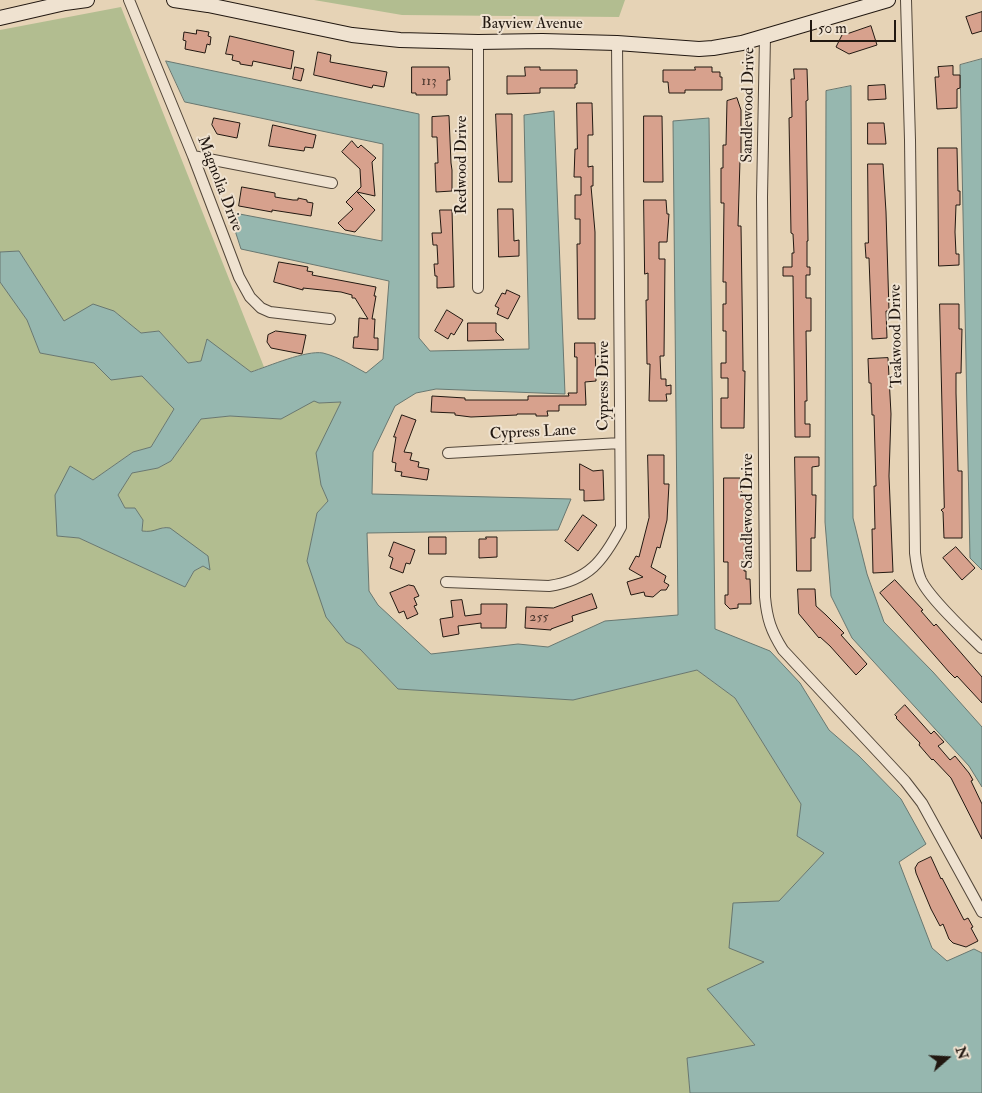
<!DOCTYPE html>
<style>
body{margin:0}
#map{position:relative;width:982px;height:1093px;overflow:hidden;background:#e6d3b6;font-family:"IM FELL Double Pica",serif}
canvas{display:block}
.north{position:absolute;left:922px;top:1033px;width:50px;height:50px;-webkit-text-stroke:4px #efe2d0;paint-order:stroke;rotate:71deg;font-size:14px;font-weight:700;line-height:20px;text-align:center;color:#221811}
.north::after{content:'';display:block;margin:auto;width:18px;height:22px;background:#221811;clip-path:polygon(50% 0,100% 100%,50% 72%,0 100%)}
.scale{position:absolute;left:810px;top:20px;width:86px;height:22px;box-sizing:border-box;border:2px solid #221811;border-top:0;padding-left:6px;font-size:15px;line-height:18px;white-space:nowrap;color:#221811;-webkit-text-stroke:4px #efe2d0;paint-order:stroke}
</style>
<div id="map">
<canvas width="982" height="1093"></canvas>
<div class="north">N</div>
<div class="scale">50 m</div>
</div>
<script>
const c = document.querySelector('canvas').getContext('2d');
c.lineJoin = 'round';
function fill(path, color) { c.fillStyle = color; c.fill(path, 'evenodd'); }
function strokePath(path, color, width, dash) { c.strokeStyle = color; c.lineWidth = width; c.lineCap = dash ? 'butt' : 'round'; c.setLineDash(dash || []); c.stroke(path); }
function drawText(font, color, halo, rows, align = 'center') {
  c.font = font + ' "IM FELL Double Pica",serif'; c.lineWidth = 4; c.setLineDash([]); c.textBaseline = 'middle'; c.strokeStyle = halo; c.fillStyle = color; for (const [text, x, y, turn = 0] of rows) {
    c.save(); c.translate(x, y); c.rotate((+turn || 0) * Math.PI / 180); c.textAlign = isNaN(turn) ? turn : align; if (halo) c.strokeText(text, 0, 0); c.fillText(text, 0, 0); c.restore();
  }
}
fill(new Path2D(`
 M314,0h311l-6,17 -217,-2z
 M121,7l143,360 -13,5 -44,-32 -6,21 -13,2 -29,-32 -18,2 -27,-22 -50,10 -45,-70 -19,1v-222z
 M0,282l27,38 13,33 54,10 17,17 31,-4 32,33 -23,38 -18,5 -40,28 -23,-13 -13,69 22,2 106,49 9,-16 9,-5 7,3 -46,-42 -11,6 -11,-2 1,-11 -8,-12h-10l-7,-13 14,-22 26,-5 13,-7 30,-42 29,-3 51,3 33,-19 5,3 22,-1 -24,51 4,32 7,16 -11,12 -10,48 39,81 14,7 38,40 175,11 124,-30 38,28 66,106 -4,32 27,17 -45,48 -14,61 -57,27 47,56 -68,13 3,35h-690z`), '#b2bd90');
const water = new Path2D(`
 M982,59v511l-12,-12 -10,-493z
 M166,61l253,53v224l11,13 99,-2 -5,-234 30,-4 11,283 -129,-5 -20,4 -21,13 -22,46 -1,42 199,5 -13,31 -191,3 2,58 9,14 53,49 87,-10 30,3 57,-26 73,-6 -5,-494 36,-3 6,511 55,22 30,32 29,47 30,26 42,43 25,45 -27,18 33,86 15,13 27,-12 8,4v140h-292l-3,-35 68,-13 -48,-56 57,-27 -35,-14 4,-45 46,-2 45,-48 -27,-17 4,-32 -66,-106 -38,-28 -124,30 -175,-11 -38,-40 -14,-7 -20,-25 -19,-56 10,-48 11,-12 -7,-16 -5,-32 25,-51 -22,1 -5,-2 -33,18 -51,-3 -29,3 -30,42 -13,7 -26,5 -14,22 7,13h10l8,12 -1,11c14,2 17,-5 28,-3l38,28 2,14 -7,-4 -9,5 -9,16 -106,-49 -22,-2 -2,-41 15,-29 23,14 40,-28 18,-5 23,-38 -32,-33 -31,4 -17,-17 -54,-10 -13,-33 -27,-38v-30l19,-1 45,70 29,-17 21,7 27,22 18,-2 29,32 13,-2 6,-22 44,33c18,-6 55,-22 72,-19 16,4 30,13 43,20l17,-14 6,-78 -148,-32 -12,-37 153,29 1,-97 -198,-42z
 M851,86l2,432 14,56 17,48 49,50 49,55v60l-13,-21 -117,-128 -21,-42 -6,-74 1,-431z`);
fill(water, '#96b7af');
strokePath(water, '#687770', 1);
const building = new Path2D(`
 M982,12v19l-10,3 -6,-17z
 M871,26l6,19 -28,9 -13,-7 7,-14 3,1z
 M197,30l12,2 -1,4 3,1 -1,8 -3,-1 -2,9 -20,-4 1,-8 -3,-1 1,-8 12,2z
 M230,36l64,15 -3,18 -38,-8 -1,5 -12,-2v-2l-8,-2 1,-5 -7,-1z
 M318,52l13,3 -1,7 57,10 -3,15 -11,-2 -1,3 -58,-13z
 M953,66v9h7v13l-3,1v19l-20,1 -2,-32h4l-1,-10z
 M295,67l9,2 -3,12 -8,-2z
 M412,67h37l1,13h-3v15h-31v-2h-4z
 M525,67h15v3h37v14h-2v4h-35v5l-33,1v-18h18z
 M695,67h17v5h8v5h2v13h-37v3h-16l-1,-11h-5v-12h32z
 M794,69h13l1,31 -2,1 2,140h-1v26h3v8h-4v23h5v33h-5l1,70h-2v23h5v13h-15l-2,-161h-10v-9h9v-14h2l-1,-19 -2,-1 -2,-115 3,-1 -1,-38h3z
 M885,85l1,14 -18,1v-14z
 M737,98l4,12v50h-1l-2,66h3l2,137v8h2l-1,57h-23v-30h7v-20h-7v-15h5v-32h-3v-27h3v-22h-3l1,-79h-3v-35h2v-23h3l1,-44z
 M577,103h15l1,32h-5v32l5,-1v20h-2l4,46v87h-17l-1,-75h3v-25h-5v-24h6v-18h-7l1,-28h2z
 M496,114h16v68h-13z
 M449,116l2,47 1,7v21l-16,1 -1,-29h3l-1,-26h-5v-20z
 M644,116h18l1,66h-19z
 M214,118l26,5 -3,15 -20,-4 -5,-9z
 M868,123h16l2,21h-18z
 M273,125l43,10 -3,13 -8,-1 -1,4 -35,-5z
 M352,141l6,7 3,-3 15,13 -4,4 3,34 -18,-4 18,18 -20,22 -10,-2 -7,-7 15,-14 -7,-7 15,-15 -1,-18 -18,-17z
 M938,148h19l1,43h2v14h-4l-1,27 1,22h3v11l-20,1z
 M868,164h15l3,48 3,99h-3l1,27 -15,1 -3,-81h-3l-1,-15h3z
 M242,187l33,6v4l18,3h5v-2l9,2v2l6,1 -2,13 -39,-6v2l-33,-6z
 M644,200h22l1,14h2l-2,28h-8v17h6l-1,97h-4l1,23h5v7l5,-1v9h-5l1,7h-18l1,-37h-3l-1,-64h2v-27l-3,1z
 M498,209h15l1,32 5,-1v16l-20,1z
 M440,210h12l2,77 -17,1v-12h-2l-1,-12h4l-1,-19h-4l-1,-12h9z
 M279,262l29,5 -1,4 6,1 -1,3 64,12 -2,9h2l-4,23h3l-1,19h4v12l-25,-2 1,-11h4l1,-19 9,1 -13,-21h-3v-3l-11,-3 -38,-4v2l-29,-8z
 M507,290l13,6 -12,23 -11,-5 2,-6 -4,-2 7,-13 3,1z
 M940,304h19v25h3l-1,44h-5v20l2,78h4v67h-18l-1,-26 -2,-2 3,-2z
 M447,310l16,10 -9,15 -3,-2 -3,6 -13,-8z
 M468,323h28v9l8,8 -36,1z
 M276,331l30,4 -4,19 -31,-6 -4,-6 1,-7z
 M575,343h20l1,38 -11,1 1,23h-27v6h-12l1,5h-12v-2h-19v1l-46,2 -16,-2v-2l-24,-1 1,-16 33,2v2h63v-4h41l-1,-3h9v-36h-2z
 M888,358l3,56 -2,62 4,96 -20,1 -1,-44h3l-1,-43h2l-2,-71h-2l-1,-32h-2l-1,-24z
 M402,415l14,5 -12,32 8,1 -2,7 9,2 -1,5 11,2 -2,11 -26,-4 1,-4 -7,-1 1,-8 -4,-1 4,-25h-2z
 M648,455h16v29h5l-2,36 -7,28 -3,-1 -6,20 15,9 -2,6 5,3 -3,5h-5l-8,7 -8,-1 -1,-4 -13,3 -4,-13 16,-5 -14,-8 7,-13 3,1 10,-39z
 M795,457h24v9l-7,1v28h4l-1,43h-4v33h-14z
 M580,464l13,7 10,-1 1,30 -20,1v-11h-4z
 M724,478h16v12l5,6 -1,75h2v8h4l1,25h-13v4l-8,1 -5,-5v-9h3v-33h-4z
 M583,515l14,10 -19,26 -13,-10z
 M429,537h17v17h-17z
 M486,537h11v20l-18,1v-19h7z
 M394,542l21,8 -5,14 -4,-1 -3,10 -13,-5 3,-10 -4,-2z
 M956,547l19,21 -13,12 -19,-22z
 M895,580l28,30 -2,1 13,15 2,-2 46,53v26l-25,-27 -2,2 -6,-6 -69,-79z
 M409,585l5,1 5,10 -5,2 3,7 -3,1 4,8 -11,5 -3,-8 -5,2 -9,-20z
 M798,589h17l1,17 10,9 18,18 -3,2 26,29 -11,11 -26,-29 -10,-9 -1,1 -20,-24z
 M592,594l5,14 -25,8 1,5 -22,8v1l-26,-2 1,-21 27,1z
 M462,600l3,16 16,-2v-10h26l-1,24h-25v-5l-23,3 1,8 -16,3 -3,-18 13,-2 -2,-16z
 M905,705l26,29 3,-3 10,11 -6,4 12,14 5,-4 14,17 4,7 -2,1 11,23v35l-31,-61 -18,-19 -1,1 -13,-15 1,-2 -24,-25 1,-1 -2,-2z
 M931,857l10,22 1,-1 22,42 4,-2 5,9 -2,1 7,13 -12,6 -13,-4 -4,-4 -6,-15 -3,2 -9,-17 -15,-36 -1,-5 3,-5z`);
fill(building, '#d7a18d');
strokePath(building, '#221811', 1);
const minor = new Path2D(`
 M129,0l64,156 46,121 11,20 11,11 9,4 60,7
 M906,0l4,140 5,413c1,9 2,18 6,27 9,19 45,52 61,68
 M765,36l-3,161 3,400c2,22 6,34 18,53l122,131 17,22 60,109
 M193,156l139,27
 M478,288v-246
 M448,453l172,-10
 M446,582l103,4c40,-6 54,-25 72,-59l-4,-484`);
const secondary = new Path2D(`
 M174,0l34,5 144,30 48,5 78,2 64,-1 75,2 82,6 14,-1 29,-5 146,-43
 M0,18l65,-15 22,-3`);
strokePath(minor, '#53473a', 12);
strokePath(secondary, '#221811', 16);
strokePath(minor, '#efe2d0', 10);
strokePath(secondary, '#efe2d0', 14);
drawText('14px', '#4f3a30', null, [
 ["113",429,82],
 ["255",539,618]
]);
drawText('16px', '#221811', '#efe2d0', [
 ["Bayview Avenue",532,25],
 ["Sandlewood Drive",749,105,-89],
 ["Redwood Drive",463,165,-90],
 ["Magnolia Drive",219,184,69],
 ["Teakwood Drive",897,336,-91],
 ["Cypress Drive",605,386,-90],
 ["Cypress Lane",533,433,-3],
 ["Sandlewood Drive",749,511,-90]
]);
</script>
